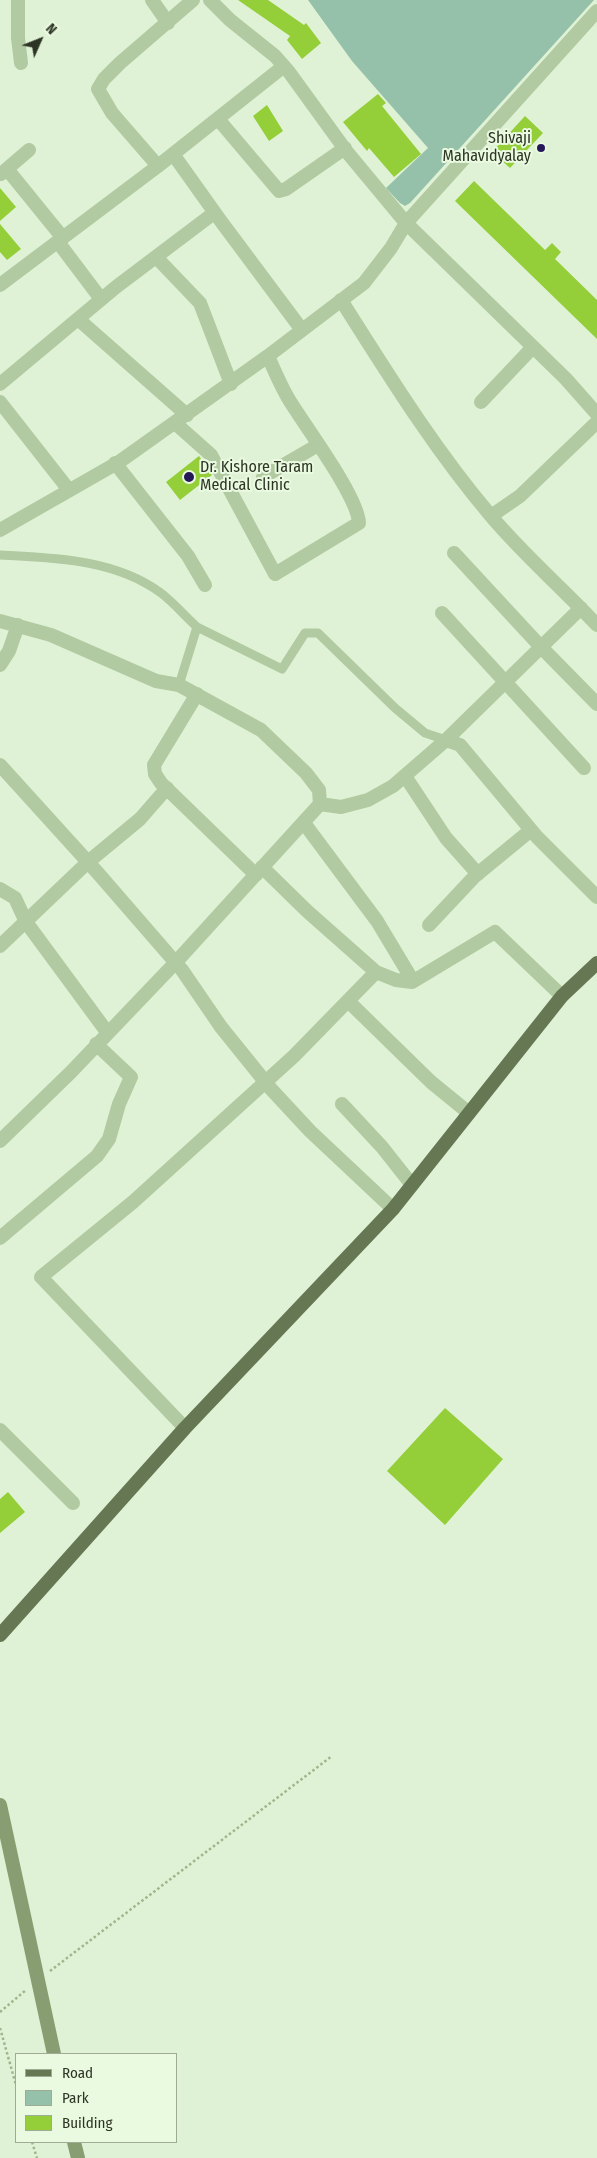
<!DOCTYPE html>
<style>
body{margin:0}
#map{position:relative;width:597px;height:2158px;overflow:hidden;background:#dff2d5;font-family:"Fira Sans Condensed",sans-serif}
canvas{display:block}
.legend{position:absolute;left:15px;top:2053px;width:162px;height:90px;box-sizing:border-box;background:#e9fae1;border:1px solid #9eab95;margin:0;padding:6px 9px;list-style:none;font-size:15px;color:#2d3424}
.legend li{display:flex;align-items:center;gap:10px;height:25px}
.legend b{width:25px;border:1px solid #9eab95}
.north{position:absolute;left:15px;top:15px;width:50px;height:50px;-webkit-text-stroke:4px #e9fae1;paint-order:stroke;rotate:46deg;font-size:14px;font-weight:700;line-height:20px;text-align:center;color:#2d3424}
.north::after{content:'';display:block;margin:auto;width:18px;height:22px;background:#2d3424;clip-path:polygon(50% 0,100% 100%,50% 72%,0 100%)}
</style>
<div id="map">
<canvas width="597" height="2158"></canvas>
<ul class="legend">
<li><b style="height:6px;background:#667754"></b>Road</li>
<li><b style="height:14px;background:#95c1aa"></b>Park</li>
<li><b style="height:14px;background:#94ce38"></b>Building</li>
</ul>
<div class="north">N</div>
</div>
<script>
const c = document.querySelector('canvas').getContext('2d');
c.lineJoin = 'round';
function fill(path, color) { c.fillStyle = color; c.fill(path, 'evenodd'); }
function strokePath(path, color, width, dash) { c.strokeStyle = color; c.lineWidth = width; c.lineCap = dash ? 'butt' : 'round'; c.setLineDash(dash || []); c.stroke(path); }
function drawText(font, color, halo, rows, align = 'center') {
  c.font = font + ' "Fira Sans Condensed",sans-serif'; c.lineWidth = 4; c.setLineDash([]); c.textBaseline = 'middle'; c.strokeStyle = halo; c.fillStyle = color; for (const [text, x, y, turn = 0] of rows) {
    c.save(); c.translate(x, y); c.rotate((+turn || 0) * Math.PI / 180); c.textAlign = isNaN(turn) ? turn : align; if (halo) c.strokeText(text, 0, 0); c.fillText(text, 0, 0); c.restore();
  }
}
fill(new Path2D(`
 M308,0h286l-184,203 -5,3 -5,-3 -14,-15 42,-40 -76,-87z`), '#95c1aa');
fill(new Path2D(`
 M238,0h30l36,25 2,-2 15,20 -19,16 -15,-19 3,-4z
 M378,94l8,9 -4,3 39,48 -27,23 -25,-29 -2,3 -24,-29z
 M267,105l16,26 -14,10 -16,-25z
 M525,116l18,17 -33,35 -18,-16z
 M474,181l71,69 7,-7 9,9 -6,7 42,41v39l-142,-138z
 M0,188l16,19 -16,14z
 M0,224l21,25 -14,11 -7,-8z
 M199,456l13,19 -32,25 -14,-18z
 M445,1408l58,51 -58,66 -58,-54z
 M8,1492l17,20 -25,21v-34z`), '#94ce38');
strokePath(new Path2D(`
 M50,1971l282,-215
 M0,2012l26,-22
 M0,2028l16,57
 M32,2142l5,16`), '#9db68b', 2.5, [2.5, 2.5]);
strokePath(new Path2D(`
 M0,555c55,3 115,4 161,38 13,10 24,23 36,34
 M179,685l18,-58 85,42 23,-36h13l77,75 30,25 21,7`), '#b1caa1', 9);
strokePath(new Path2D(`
 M18,0v38l3,25
 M152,0l16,23
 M210,0l20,20 45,36 14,16 58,80 59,71 160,156 31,35
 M218,119l61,72 7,-2 59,-41
 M173,154l47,66 82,110
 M158,166l-46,-53 -14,-24 6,-10 16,-16 73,-63
 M7,169l56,69
 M1,174l28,-24
 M58,242l43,57
 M156,257l44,46 31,81
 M0,285l158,-119 126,-100
 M341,300c47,74 93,149 150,216 32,38 71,72 106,109
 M78,319l109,96
 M0,384l116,-97 98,-74
 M0,402l69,88
 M481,402l52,-55
 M175,423l36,32 64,119 84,-51c-1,-27 -55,-98 -71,-125 -8,-14 -14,-28 -20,-42
 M115,463l73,93 17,29
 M263,477l55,-32
 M491,516l29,-20 77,-74
 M0,530l119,-68 149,-106 96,-73 27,-35 15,-25 191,-212
 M454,553l87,94 56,57
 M442,613l142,155
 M0,621l51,14 105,46 23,4 82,45 45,43 13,17 1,14 -144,158 -105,110 -71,69
 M0,665l9,-14 9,-26
 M197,694l-43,71 1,9 6,9 95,92
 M446,740l14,5 77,92 60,60
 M0,765l97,107 85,98 39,57 50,62 39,42 83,78
 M405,776l41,62 32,36
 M320,804l21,3 27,-7 25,-14 53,-46 135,-132
 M304,823l73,98 36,60
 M262,867l45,44 69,61 20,8 16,2 83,-50 67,64
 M0,889l15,9 11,24 81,110
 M429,925l46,-49 56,-46
 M0,946l88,-84 52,-43 27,-31
 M348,1001l83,81 38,31
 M342,1104l40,43 30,38
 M0,1238l97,-82 12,-17 10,-35 12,-27 -35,-33
 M185,1428l-144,-151 92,-75 161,-146 82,-84
 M0,1430l73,73`), '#b1caa1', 14);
strokePath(new Path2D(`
 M0,1805l54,249
 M74,2142l4,16`), '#889e72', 14);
strokePath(new Path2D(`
 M0,1635l185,-207 208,-219 169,-213 35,-33`), '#667754', 14);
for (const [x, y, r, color] of [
 [541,148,5,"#251857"],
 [189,477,6,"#251857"]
]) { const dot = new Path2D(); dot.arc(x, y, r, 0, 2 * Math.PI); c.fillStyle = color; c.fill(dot); strokePath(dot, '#e9fae1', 2); }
drawText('16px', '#2d3424', '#e9fae1', [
 ["Shivaji",531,139],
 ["Mahavidyalay",531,157],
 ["Dr. Kishore Taram",200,468,"left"],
 ["Medical Clinic",200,486,"left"]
], 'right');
</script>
